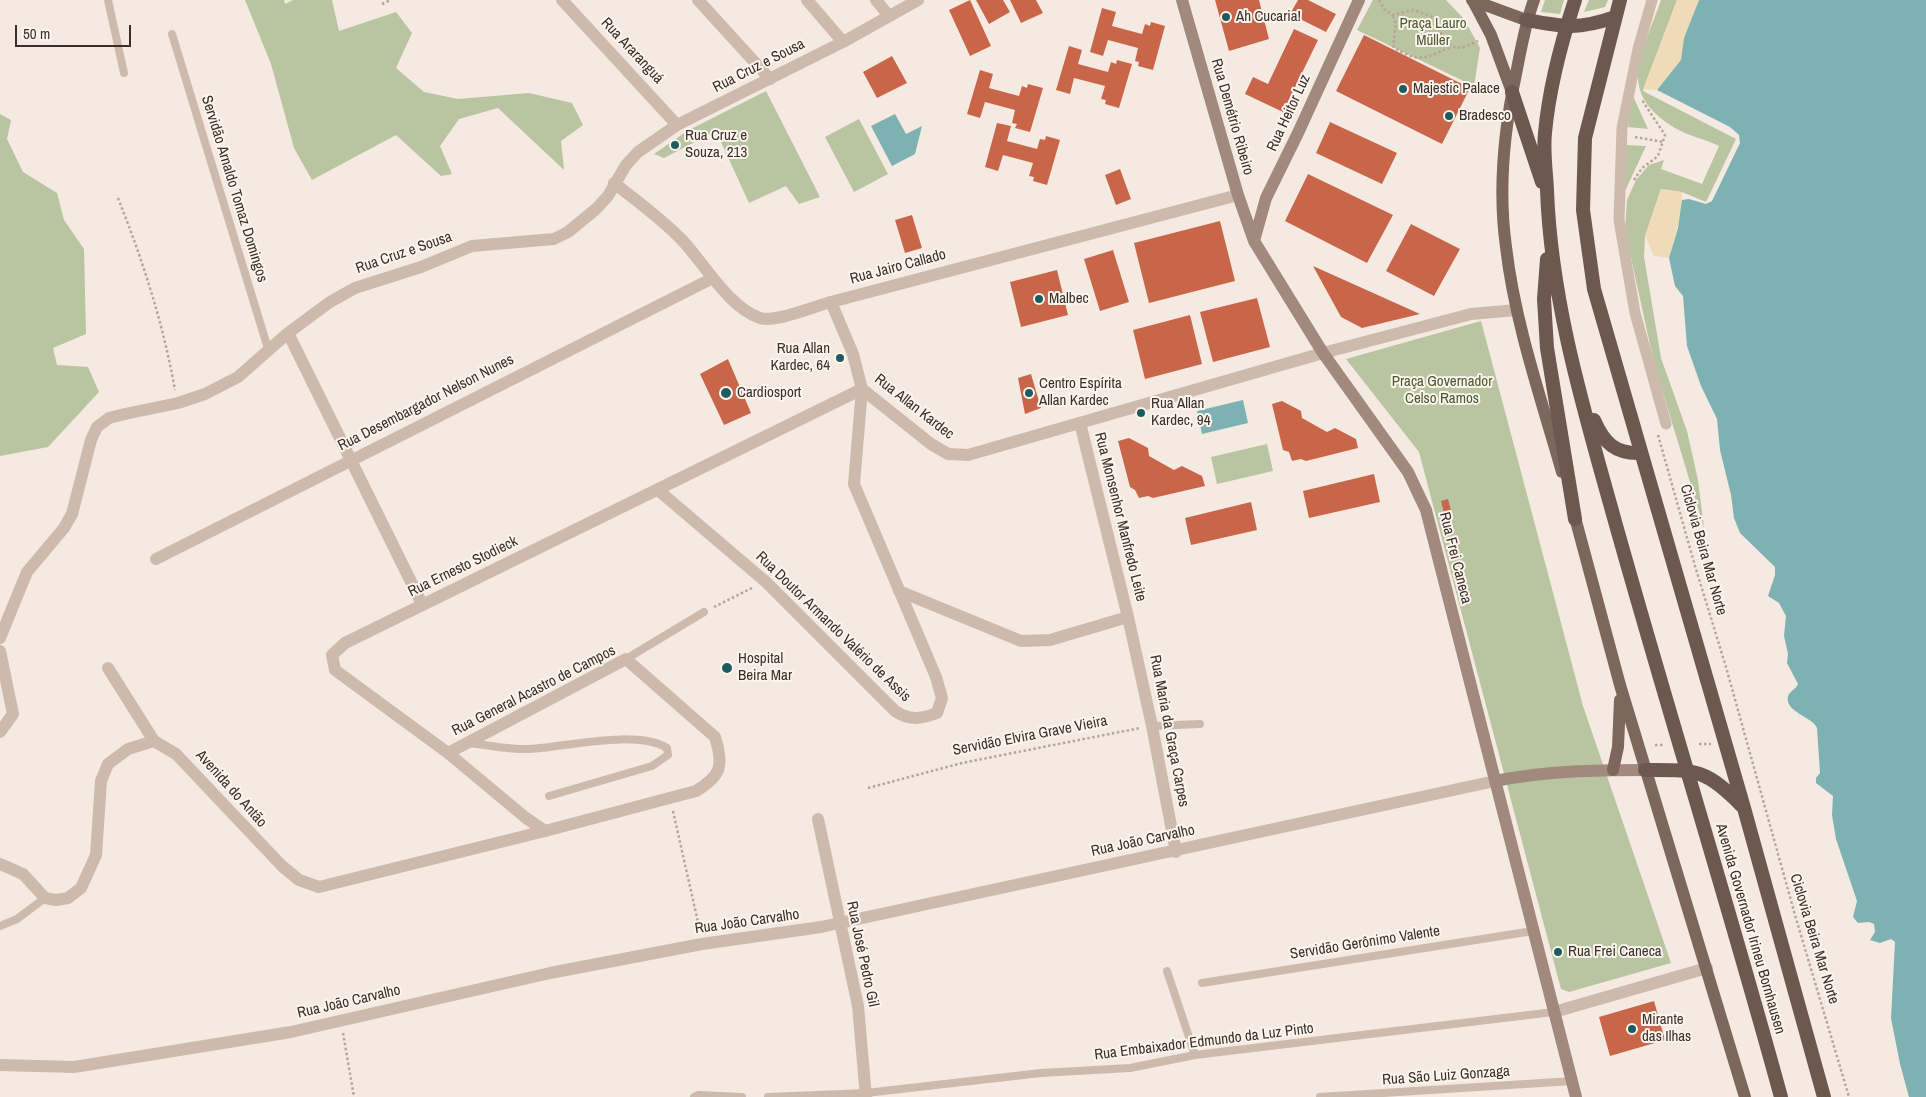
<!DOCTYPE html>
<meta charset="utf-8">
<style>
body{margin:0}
#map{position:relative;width:1926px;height:1097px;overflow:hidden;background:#f4eae1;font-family:"Archivo Narrow",sans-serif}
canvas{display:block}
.scale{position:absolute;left:15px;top:25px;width:116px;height:22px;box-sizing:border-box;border:2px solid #3b2f2b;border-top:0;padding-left:6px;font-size:15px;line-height:18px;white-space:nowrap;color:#3b2f2b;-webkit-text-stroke:4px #fbf5ee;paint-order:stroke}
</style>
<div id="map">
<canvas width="1926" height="1097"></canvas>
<div class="scale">50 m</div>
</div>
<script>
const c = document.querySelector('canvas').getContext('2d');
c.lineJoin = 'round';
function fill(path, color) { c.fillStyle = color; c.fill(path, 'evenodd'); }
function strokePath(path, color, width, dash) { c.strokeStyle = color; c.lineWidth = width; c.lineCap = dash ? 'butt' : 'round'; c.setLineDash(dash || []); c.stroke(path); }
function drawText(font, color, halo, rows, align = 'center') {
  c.font = font + ' "Archivo Narrow",sans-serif'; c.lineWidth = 4; c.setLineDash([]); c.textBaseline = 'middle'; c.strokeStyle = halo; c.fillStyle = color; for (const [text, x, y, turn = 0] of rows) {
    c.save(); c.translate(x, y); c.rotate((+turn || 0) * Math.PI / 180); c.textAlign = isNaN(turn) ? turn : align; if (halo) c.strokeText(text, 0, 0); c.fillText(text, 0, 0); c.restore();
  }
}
fill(new Path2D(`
 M245,0h39l1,4 8,-4h39l7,31 57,-19 16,21 -16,35 28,24 34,7 71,-6 43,10 11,22 -22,16 3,29 -66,-62 -39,11 -19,27 12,28 -11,2 -45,-41 -84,45 -18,-32 -23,-84z
 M1373,0h73l18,19 16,29 -6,38 -117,-56z
 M1545,0h19l-4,14 -19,-2z
 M1589,0h19l-3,7 -21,5z
 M1661,0h16l-34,91 93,48 -30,63 -24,-10 -21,-3 -16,47 -1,21 17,101 26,73 11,49 6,48 -50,-165 -29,-133 2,-30 9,-20 13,-15 15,-5 -3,9 41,15 17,-38c-14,-7 -31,-10 -44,-18 -61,-37 -32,-75 -14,-128z
 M766,91l54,106 -21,7 -13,-18 -37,17 -33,-72 -52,27 -10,-4 33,-23z
 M1633,96l15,33 -20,-2z
 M0,114l11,6 -4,19 16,33 34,21 7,27 20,29 2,85 -33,14 4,17 31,2 11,25 -51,55 -48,9z
 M859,119l29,55 -34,18 -29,-55z
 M1626,145l20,1 -21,45z
 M1481,321l102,385 88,257 -102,29 -8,-3 -142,-537 -73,-93z
 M1267,444l6,27 -56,13 -6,-27z`), '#b9c4a0');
fill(new Path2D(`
 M1677,0h22l-15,38 -3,22 -24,30 -14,-1z
 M1661,189l21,3v18l-13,48 -15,-2 -9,-20z`), '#efdbb7');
fill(new Path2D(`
 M1699,0h227v1097h-17l-9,-33 -9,-46 4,-76 -4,-3 -11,4 -10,-3 5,-8 -1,-8 -5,-2 -11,1 -5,-6 4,-16 -21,-62 -4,-24 1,-19 -17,-13v-5l4,-5 -3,-45c-4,-11 -33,-16 -29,-32 2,-5 8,-7 10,-12l-11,-21 1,-9 -4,-18 2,-20 -7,-13 -11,-7 7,-21v-8l-35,-34 -6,-15 -3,-23 -11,-45 -3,-31 -16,-33 -14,-40 -4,-50 -8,-10 -6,-28 9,-30 4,-28 7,-1 17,5 6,-3 28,-58 -1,-8 -9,-8 -73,-37 24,-30 3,-22z
 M895,114l11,20 16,-8 -7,28 -23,12 -21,-40z
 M1243,400l5,23 -46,11 -5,-23z`), '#7eb1b2');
fill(new Path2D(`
 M970,0l21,46 -21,10 -21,-46z
 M976,0h27l7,12 -21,12z
 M1010,0h26l7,13 -22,10z
 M1215,0h44l10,39 -40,12z
 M1298,0h10l28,14 -10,18 -36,-18z
 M1102,8l14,4 -4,14 30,8 3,-10 5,2 1,-4 14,4 -12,44 -15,-4 1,-4 -4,-1 3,-13 -30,-8 -5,16 -13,-4z
 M1294,29l24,11 -35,72 -38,-18 8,-17 15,7z
 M1364,35l106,53 -28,56 -106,-53z
 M1069,46l13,4 -4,14 30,8 3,-10 5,2 1,-4 15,4 -13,44 -14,-4 1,-4 -5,-1 4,-13 -31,-8 -4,16 -14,-4z
 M892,56l15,27 -30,15 -14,-26z
 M980,70l13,4 -4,14 30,8 3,-10 5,2 1,-4 15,4 -13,44 -15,-4 2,-4 -5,-1 3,-13 -30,-8 -5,16 -13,-4z
 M1330,122l67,31 -15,31 -66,-31z
 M997,123l14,3 -4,15 30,8 3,-10 5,1 1,-4 14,4 -13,45 -14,-4 1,-4 -5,-1 4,-13 -30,-8 -5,16 -13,-4z
 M1120,169l11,30 -15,6 -11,-30z
 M1308,174l85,41 -26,48 -82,-42z
 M912,215l10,33 -17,5 -10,-33z
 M1220,221l15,60 -86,22 -15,-60z
 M1411,224l49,25 -26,47 -48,-25z
 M1113,250l16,52 -29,9 -16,-52z
 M1313,266l107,48 -58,14 -21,-11z
 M1057,270l11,45 -47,12 -11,-45z
 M1257,298l13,49 -57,15 -13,-50z
 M1190,315l12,49 -57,15 -12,-49z
 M728,359l23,54 -27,12 -24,-51z
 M1031,374l10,34 -16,6 -7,-36z
 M1282,401l19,10 1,7 25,14 8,-4 21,11 2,9 -52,13 -5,-2 -9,2 -3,-9 -6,-2 -11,-46z
 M1129,438l19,10 1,8 25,14 8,-4 20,10 3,10 -52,12 -5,-2 -9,2 -4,-8 -5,-3 -12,-46z
 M1374,474l6,28 -71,16 -6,-27z
 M1448,499l3,12 -7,2 -3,-12z
 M1251,502l6,28 -66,15 -6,-27z
 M1654,1001l11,39 -55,16 -11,-39z`), '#c9664a');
strokePath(new Path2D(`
 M1379,0l5,9 9,6 20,-5 18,6 5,5 8,19 8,7 10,1 16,-7
 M382,4l9,-4
 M1393,16l3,8 -3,22c4,4 8,6 13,8 18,9 28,-1 45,-7
 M1635,137l28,5
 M1634,180l8,-12 16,-12 7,-21 -23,-35
 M118,198c25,63 45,125 57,192
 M1658,435l37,131 31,101 69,248 54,182
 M714,607l38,-19
 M1699,744h12
 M1655,745h9
 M868,788l94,-25 178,-35
 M673,811l27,120
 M343,1033l11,64`), '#b9a496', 2.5, [2.5, 2.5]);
strokePath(new Path2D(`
 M108,0l16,73
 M172,34l97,318
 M626,659l78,-47
 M1152,726l48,-2
 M468,743c21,2 41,7 62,6 36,-2 106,-20 137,-1l1,7 -16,11 -103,30
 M0,926l17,-7 28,-21
 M1167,971l28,84
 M1202,983l331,-52
 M694,1097l4,-2 44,2
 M768,1097l98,-4 175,-20 89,-5 65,-13 359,-43
 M1320,1097l253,-16`), '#cdbaac', 8);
strokePath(new Path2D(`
 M1652,0l-14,49 -16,79 -3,92 16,93 31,111`), '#cdbaac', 11);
strokePath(new Path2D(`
 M562,0l115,125
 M698,0l72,79
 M807,0l36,42
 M876,0l13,16
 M614,183c23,18 48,36 68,57 21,22 47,68 78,78 15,5 55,-12 71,-16
 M288,333l134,271
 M658,490l108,92 129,129c15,10 26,8 42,2l5,-15 -6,-21 -82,-193 8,-95
 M156,559l555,-280
 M899,591l122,50 29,-1 78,-23 -48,-194
 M1128,617l24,109 24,126
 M0,638l27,-66 37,-44 8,-14 19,-74 6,-13 12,-9 16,-4 53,-11 27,-9 33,-17 50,-44 42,-31 25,-14 66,-21 51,-21 82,-7 14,-7 28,-23 12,-13 18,-31 12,-13 39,-27 166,-83 75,-42
 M0,651l13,63 -13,18
 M108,668l46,73
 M448,753l178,-94 89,78c9,29 6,39 -19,54l-151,40
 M818,819l40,187 8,91
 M1554,1012l153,-44
 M0,1065l74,2 217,-35 259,-59 152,-29 119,-17 674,-146`), '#cdbaac', 12);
strokePath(new Path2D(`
 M1238,195l-407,107 22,52 9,35 69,55 17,10 20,1 355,-102 148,-39 46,-4
 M545,831l-19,-13 -78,-65 -113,-83 -3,-15 13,-12 517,-254
 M0,864l23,10 22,24 11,2 12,-2 13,-10 15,-33 5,-74 7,-17 20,-15 26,-8 22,13 106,112 17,14 20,7 226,-56`), '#cdbaac', 12);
strokePath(new Path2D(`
 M1182,0l56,195 16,46 69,112 85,119 18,38 150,587
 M1254,241l12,-43 32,-65 61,-133
 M1495,781c49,-10 100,-11 150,-11`), '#a1897d', 12);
strokePath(new Path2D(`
 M1472,0l54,20
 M1534,0c-9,24 -13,49 -18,74 -12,56 -18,116 -10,173 9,77 35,151 56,225
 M1473,1l18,34 21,57
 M1573,510l47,175 125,412
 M1613,770l5,-23 2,-47`), '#7d665c', 12);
strokePath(new Path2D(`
 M1575,0c-14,43 -26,88 -30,133 -2,18 1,38 2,57 4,112 37,220 67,328 54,193 114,385 167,579
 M1620,0l-35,138 -2,72 11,79 150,519 80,289
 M1526,20c38,7 52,10 89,-3
 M1512,92l30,90
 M1547,259l-3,40 3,49 28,171
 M1594,420c10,23 21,34 47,33
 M1645,770c51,0 60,-2 97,36`), '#6c584f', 14);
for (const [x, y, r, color] of [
 [1226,17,5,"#1e5b5e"],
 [1403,89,5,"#1e5b5e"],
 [1449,116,5,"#1e5b5e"],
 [675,145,5,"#1e5b5e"],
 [1039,299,5,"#1e5b5e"],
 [840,358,5,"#1e5b5e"],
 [726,393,6,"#1e5b5e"],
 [1029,393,5,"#1e5b5e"],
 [1141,413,5,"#1e5b5e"],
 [727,668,6,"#1e5b5e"],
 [1558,952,5,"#1e5b5e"],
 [1632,1029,5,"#1e5b5e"]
]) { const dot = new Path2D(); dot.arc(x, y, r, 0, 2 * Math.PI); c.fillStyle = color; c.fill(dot); strokePath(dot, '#fbf5ee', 2); }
drawText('15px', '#3b2f2b', '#fbf5ee', [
 ["Ah Cucaria!",1236,17],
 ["Majestic Palace",1413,89],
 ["Bradesco",1459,116],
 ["Rua Cruz e",685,136],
 ["Souza, 213",685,153],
 ["Malbec",1049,299],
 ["Rua Allan",830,349,"right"],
 ["Kardec, 64",830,366,"right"],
 ["Centro Espírita",1039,384],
 ["Allan Kardec",1039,401],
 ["Cardiosport",737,393],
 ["Rua Allan",1151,404],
 ["Kardec, 94",1151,421],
 ["Hospital",738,659],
 ["Beira Mar",738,676],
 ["Rua Frei Caneca",1568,952],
 ["Mirante",1642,1020],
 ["das Ilhas",1642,1037]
], 'left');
drawText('15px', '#4b5a2e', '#fbf5ee', [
 ["Praça Lauro",1433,24],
 ["Müller",1433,41],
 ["Praça Governador",1442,382],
 ["Celso Ramos",1442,399]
]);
drawText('15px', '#3b2f2b', '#fbf5ee', [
 ["Rua Araranguá",632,51,47],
 ["Rua Cruz e Sousa",759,66,-27],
 ["Rua Heitor Luz",1289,113,-65],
 ["Rua Demétrio Ribeiro",1232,117,74],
 ["Servidão Arnaldo Tomaz Domingos",234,189,73],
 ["Rua Cruz e Sousa",404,253,-19],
 ["Rua Jairo Callado",898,267,-15],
 ["Rua Desembargador Nelson Nunes",426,403,-27],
 ["Rua Allan Kardec",914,407,38],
 ["Rua Monsenhor Manfredo Leite",1120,517,76],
 ["Ciclovia Beira Mar Norte",1703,550,74],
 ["Rua Frei Caneca",1455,558,76],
 ["Rua Ernesto Stodieck",463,567,-26],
 ["Rua Doutor Armando Valério de Assis",833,627,44],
 ["Rua General Acastro de Campos",534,691,-27],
 ["Rua Maria da Graça Carpes",1169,731,79],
 ["Servidão Elvira Grave Vieira",1030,736,-11],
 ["Avenida do Antão",231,789,48],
 ["Rua João Carvalho",1143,841,-12],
 ["Rua João Carvalho",747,922,-8],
 ["Avenida Governador Irineu Bornhausen",1750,929,74],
 ["Ciclovia Beira Mar Norte",1814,939,73],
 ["Servidão Gerônimo Valente",1365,943,-9],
 ["Rua José Pedro Gil",862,954,78],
 ["Rua João Carvalho",349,1002,-13],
 ["Rua Embaixador Edmundo da Luz Pinto",1204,1042,-7],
 ["Rua São Luiz Gonzaga",1446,1076,-4]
]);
</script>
